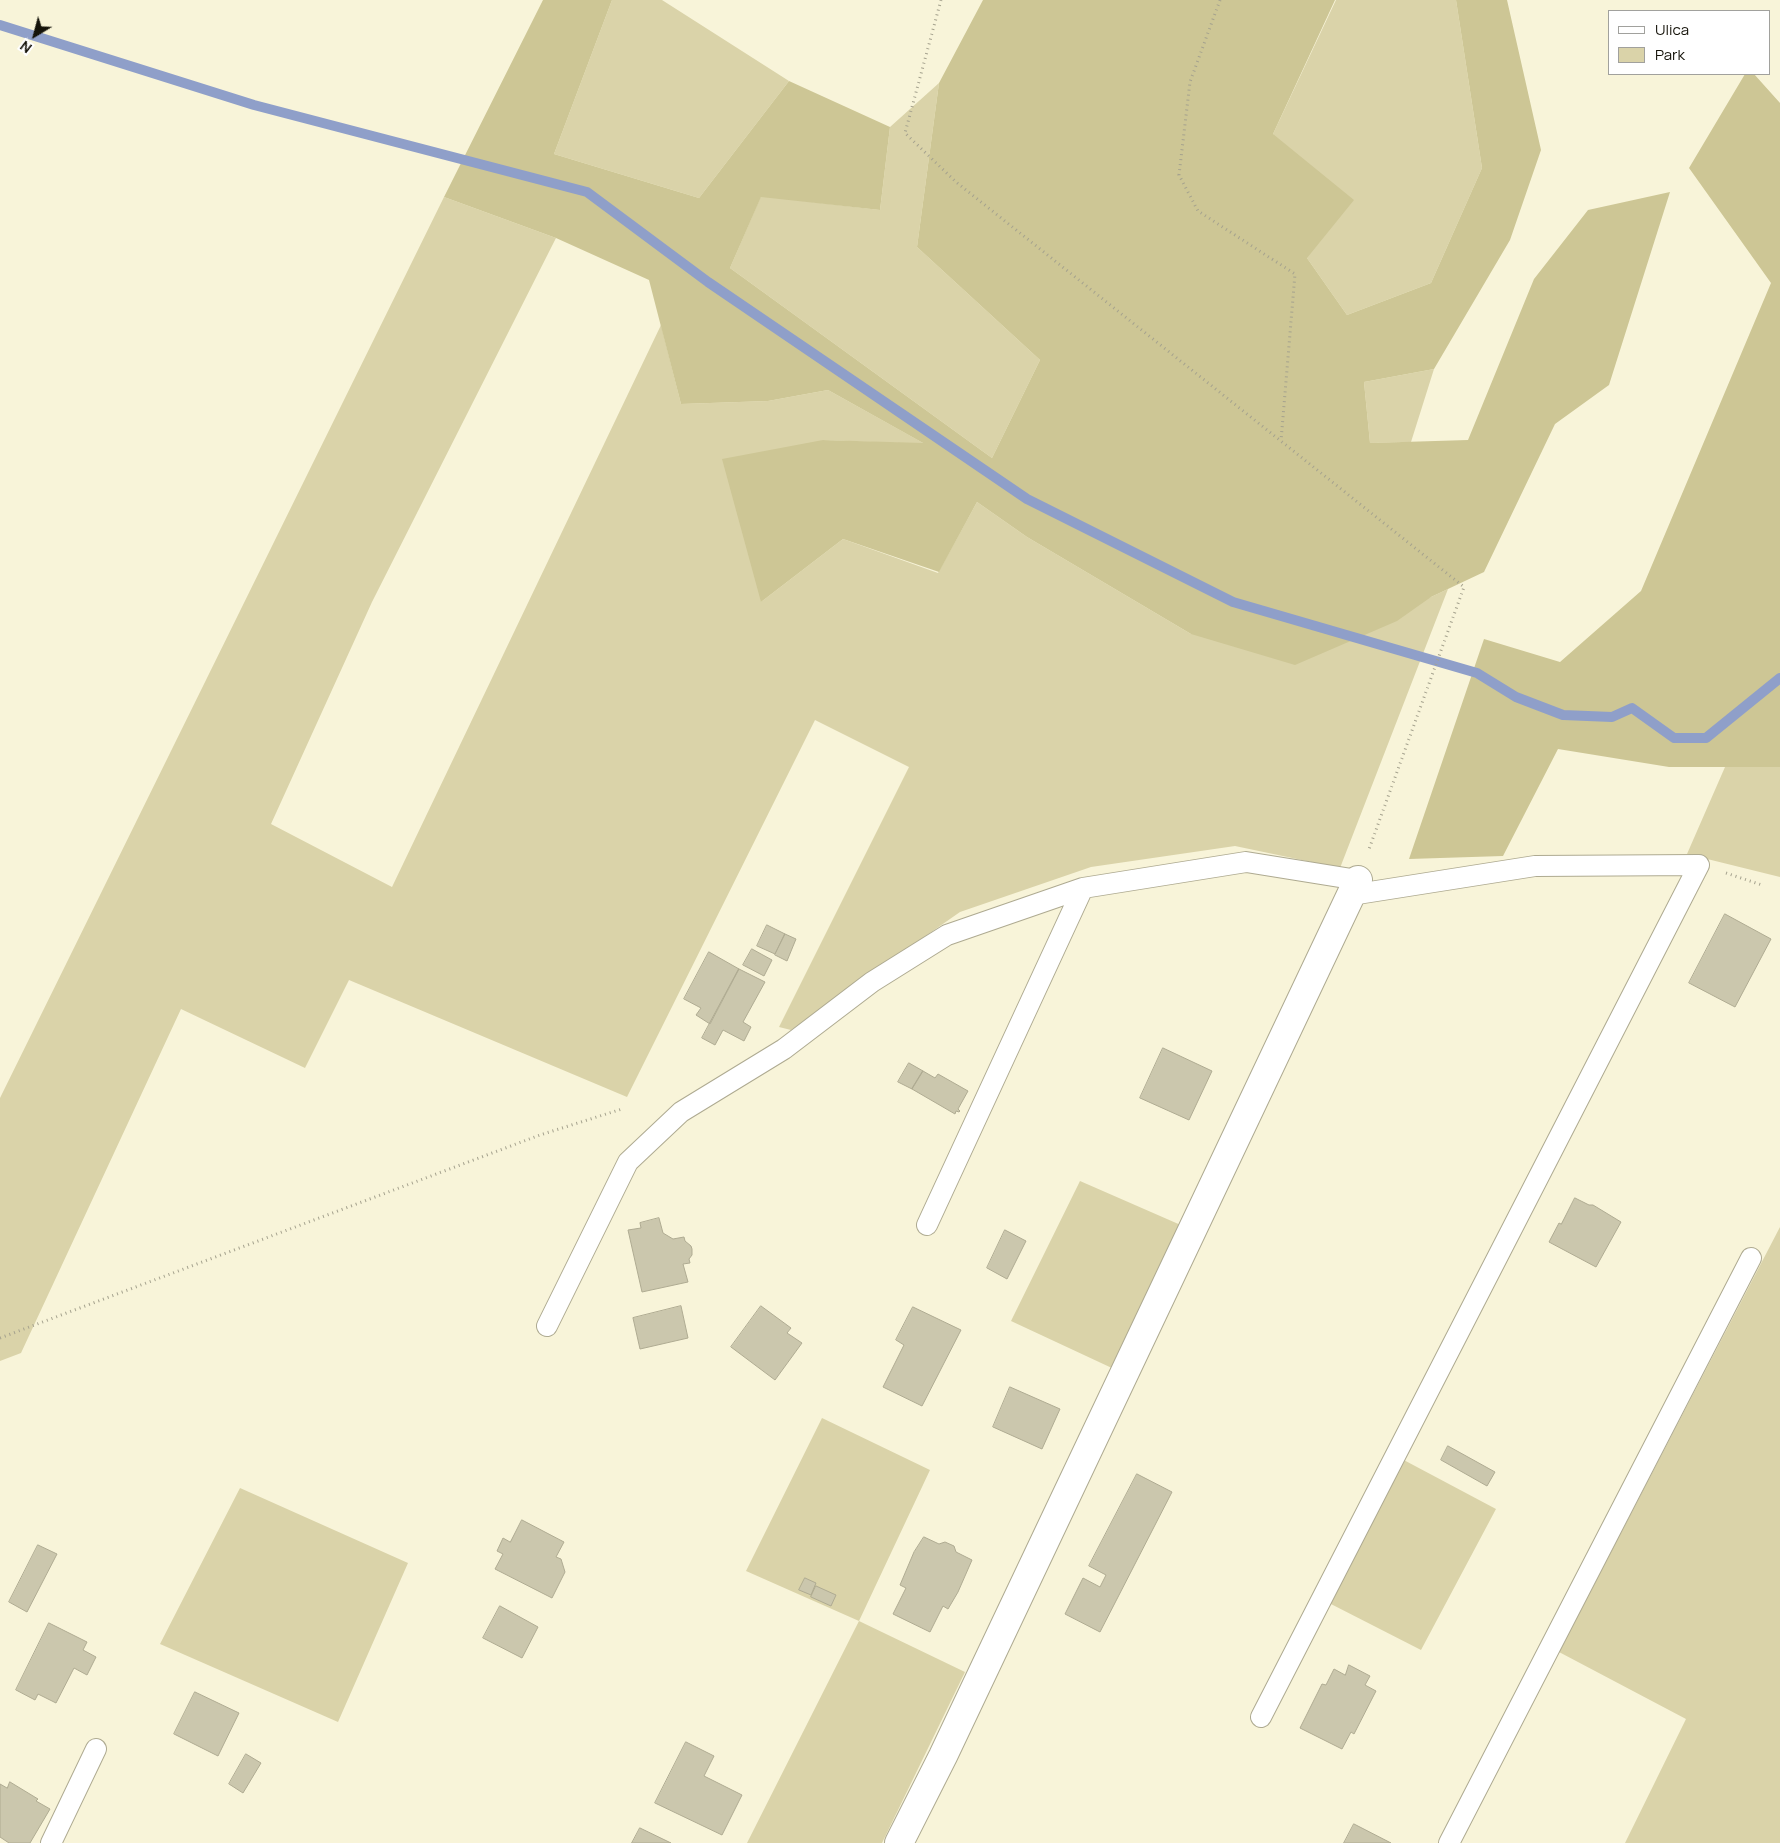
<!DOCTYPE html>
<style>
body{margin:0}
#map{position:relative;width:1780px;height:1843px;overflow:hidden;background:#f8f4d9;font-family:Manrope,sans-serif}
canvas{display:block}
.legend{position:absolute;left:1608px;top:10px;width:162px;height:65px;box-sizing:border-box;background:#fff;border:1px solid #a1a19d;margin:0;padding:6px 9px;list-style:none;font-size:15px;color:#15130a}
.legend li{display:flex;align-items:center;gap:10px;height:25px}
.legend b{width:25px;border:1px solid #a1a19d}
.north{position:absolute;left:10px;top:10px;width:50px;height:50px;-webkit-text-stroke:4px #fff;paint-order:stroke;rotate:217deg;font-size:14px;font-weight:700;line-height:20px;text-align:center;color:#15130a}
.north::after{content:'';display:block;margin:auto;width:18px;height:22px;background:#15130a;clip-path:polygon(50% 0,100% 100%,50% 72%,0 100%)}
</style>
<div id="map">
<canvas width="1780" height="1843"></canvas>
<ul class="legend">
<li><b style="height:6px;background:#fff"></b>Ulica</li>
<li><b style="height:14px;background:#dad3a9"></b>Park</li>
</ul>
<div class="north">N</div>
</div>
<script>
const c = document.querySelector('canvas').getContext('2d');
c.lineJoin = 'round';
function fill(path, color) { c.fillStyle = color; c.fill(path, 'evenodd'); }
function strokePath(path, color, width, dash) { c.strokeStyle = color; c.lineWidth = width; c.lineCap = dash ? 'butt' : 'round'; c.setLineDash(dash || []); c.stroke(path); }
fill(new Path2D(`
 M612,0h50l127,81 -90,117 -145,-44z
 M1336,0h120l26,168 -51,115 -84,32 -40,-57 -34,-124z
 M939,83l-22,164 123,113 -48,98 -262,-190 31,-72 119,14 10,-83z
 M444,197l112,41 -184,364 -101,222 121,63 269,-562 20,79 87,-3 60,-11 97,54 -102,-4 -62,162 82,-63 95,34 39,-71 50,35 164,97 240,-37 17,-8 -108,279 -105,-22 -144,21 -131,45 -169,118 -12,-3 130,-260 -94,-47 -188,377 -278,-117 -44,88 -124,-59 -160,344 -21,8v-263z
 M1434,369l-23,73 -41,1 -6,-61z
 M1725,767h55v110l-93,-23z
 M1080,1181l103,45 -69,143 -103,-48z
 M1780,1227v616h-155l61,-124 -127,-67z
 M822,1418l108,52 -71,151 106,51 -83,171h-135l112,-222 -113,-50z
 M1400,1458l96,51 -75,141 -94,-48z
 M240,1488l168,75 -70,159 -178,-78z`), '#dad3a9');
fill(new Path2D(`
 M543,0h69l-58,154 145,44 90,-117 101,46 -10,83 -119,-13 -31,71 262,190 48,-98 -123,-113 22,-164 44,-83h352l-62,134 81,66 -47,58 40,57 84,-32 51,-115 -26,-168h51l34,150 -31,90 -76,129 -70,13 6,61 98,-3 66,-161 54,-69 82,-18 -61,193 -54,39 -71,148 -53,25 -34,24 -102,44 -104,-31 -164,-97 -50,-35 -38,70 -96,-33 -82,63 -39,-143 101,-19 100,3 -95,-53 -60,11 -87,3 -32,-124 -93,-42 -112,-41z
 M1745,74h9l26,29v664h-111l-111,-18 -55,107 -94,3 75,-220 76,23 81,-71 130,-308 -82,-115z`), '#cdc695');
strokePath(new Path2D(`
 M0,25l254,80 333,87 121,90 319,217 206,103 244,71 39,24 47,18 49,2 20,-9 42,30h32l74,-60`), '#8f9fc9', 10);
const building = new Path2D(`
 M1725,914l46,25 -36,68 -46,-24z
 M767,925l18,9 -10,20 -18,-8z
 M785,934l11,5 -9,22 -12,-6z
 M752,949l20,11 -8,16 -21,-11z
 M709,952l30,17 -29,55 -14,-9 5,-7 -17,-9z
 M739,969l26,13 -22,40 8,5 -7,14 -21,-11 -8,15 -13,-7z
 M1163,1048l49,23 -23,49 -49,-22z
 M909,1063l14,8 -11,18 -14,-7z
 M923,1071l12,7 3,-4 30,17 -10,18 2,2 -1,1 -3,-1 -1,3 -43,-25z
 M1575,1198l14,7h4l28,17 -25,45 -47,-25 10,-19 2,1z
 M659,1218l4,15 10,6 11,-2 1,4 6,5 1,3v6l-3,4 1,4 -7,1 5,18 -46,10 -14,-62 13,-2 -1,-5z
 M1005,1230l21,11 -19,38 -20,-11z
 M681,1306l7,32 -48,11 -7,-31z
 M761,1306l30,22 -4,5 15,10 -27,37 -44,-33z
 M913,1307l48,23 -39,76 -39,-19 21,-42 -8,-5z
 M1010,1387l50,22 -18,40 -49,-22z
 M1448,1446l47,26 -8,14 -46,-26z
 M1137,1474l35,18 -72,140 -35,-18 18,-36 17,9 6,-12 -17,-9z
 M522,1520l42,22 -8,15 5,2 4,13 -13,26 -57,-29 8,-15 -6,-3 6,-13 7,4z
 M924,1537l15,7 6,-2 9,4 2,6 16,8 -14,32 -10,17 -5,-3 -13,26 -37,-18 13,-26 -6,-3 14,-33z
 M38,1545l19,9 -30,58 -18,-10z
 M805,1578l11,5 -5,12 -12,-5z
 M816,1586l20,9 -5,11 -20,-9z
 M500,1606l38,21 -16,31 -39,-20z
 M49,1623l38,19 -4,8 13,7 -9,18 -13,-7 -18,35 -18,-9 -3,6 -19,-10z
 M1349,1665l21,11 -5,9 11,6 -22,43 -3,-2 -9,17 -42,-21 22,-44 4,1 8,-16 11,6z
 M195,1692l44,21 -21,43 -44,-22z
 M686,1742l28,14 -10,20 38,19 -20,40 -67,-32z
 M246,1754l15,9 -18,30 -14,-9z
 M10,1782l28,17 -2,2 14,8 -20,34h-21l-9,-6v-53l7,4z
 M1354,1824l37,19h-47z
 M640,1828l31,15h-39z`);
fill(building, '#cbc7ad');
strokePath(building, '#afab92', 1);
const lane = new Path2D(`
 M927,1225l156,-337
 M547,1326l81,-164 53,-50 103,-63 88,-67 75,-47 136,-47 163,-26 112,18
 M1261,1717c144,-285 290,-569 438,-852l-164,1 -184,29
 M51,1843l45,-94
 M1449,1843l302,-585`);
const street = new Path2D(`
 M899,1843l44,-87 415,-876`);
strokePath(lane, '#aeaa91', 22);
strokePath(street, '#aeaa91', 30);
strokePath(new Path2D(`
 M941,0l-36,133 51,49 508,405 -96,265
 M1220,0l-30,82 -11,93 19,36 97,63 -14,167
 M1726,873l36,12
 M0,1338l540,-203 82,-26`), '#a5a28e', 3, [1, 4]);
strokePath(lane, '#fff', 20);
strokePath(street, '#fff', 28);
</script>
